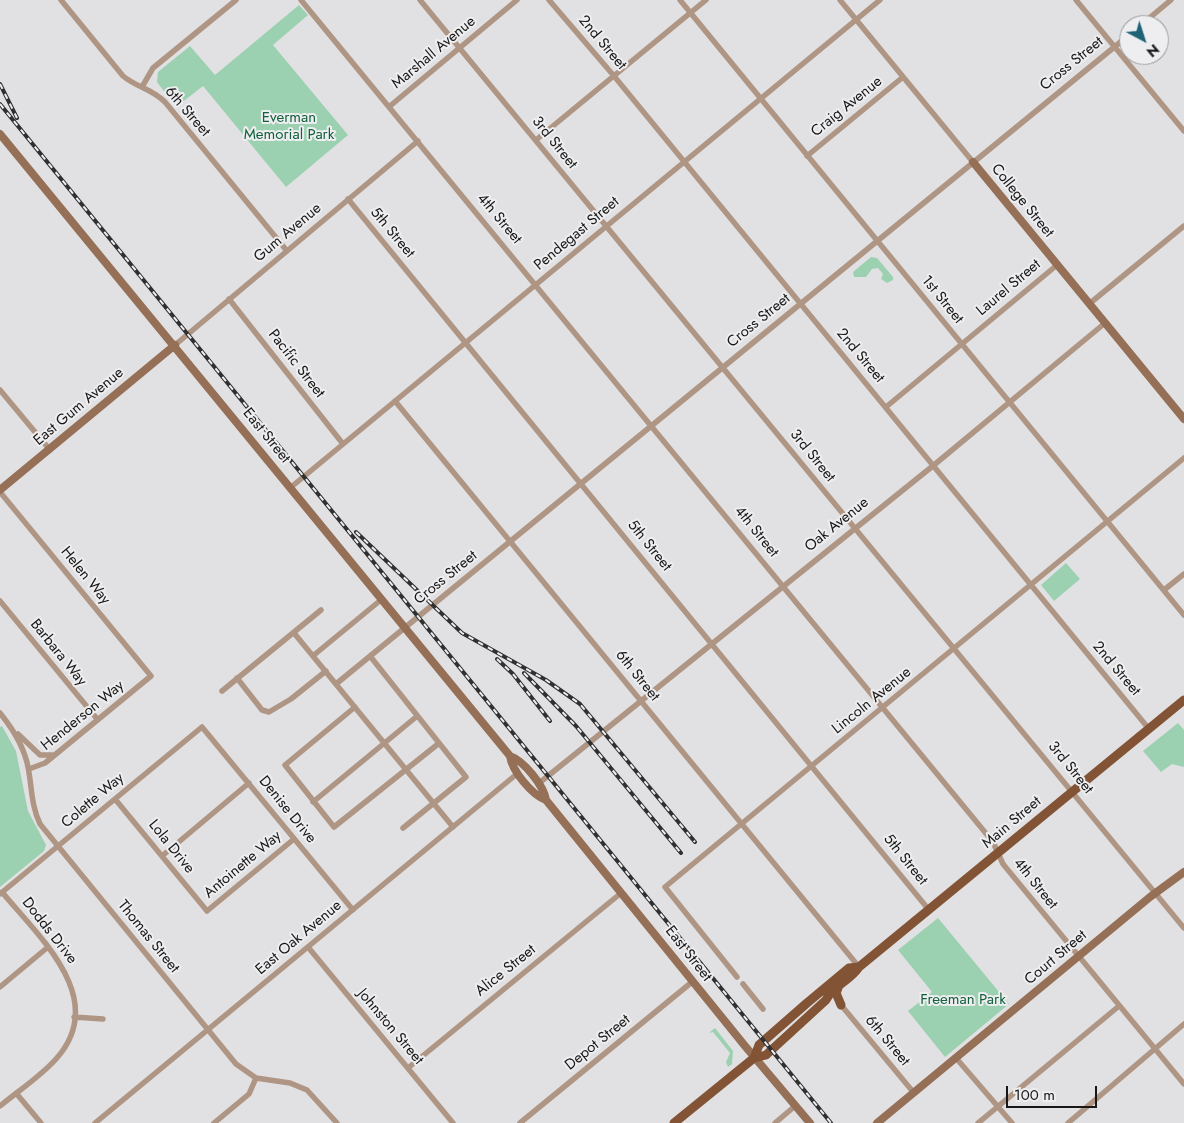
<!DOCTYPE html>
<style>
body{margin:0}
#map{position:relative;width:1184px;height:1123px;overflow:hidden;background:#e1e1e3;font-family:Jost,sans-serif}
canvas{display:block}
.north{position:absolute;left:1119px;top:15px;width:50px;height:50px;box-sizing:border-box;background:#eeeef0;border:1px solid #989899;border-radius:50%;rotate:140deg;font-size:14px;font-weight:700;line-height:20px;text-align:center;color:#171717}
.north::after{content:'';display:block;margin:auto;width:18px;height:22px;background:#206376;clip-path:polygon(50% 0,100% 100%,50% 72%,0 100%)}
.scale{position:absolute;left:1006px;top:1086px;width:91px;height:22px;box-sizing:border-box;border:2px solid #171717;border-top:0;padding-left:6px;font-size:15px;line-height:18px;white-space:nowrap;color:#171717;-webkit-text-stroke:4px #eeeef0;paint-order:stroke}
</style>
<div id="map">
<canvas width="1184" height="1123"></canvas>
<div class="north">N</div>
<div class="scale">100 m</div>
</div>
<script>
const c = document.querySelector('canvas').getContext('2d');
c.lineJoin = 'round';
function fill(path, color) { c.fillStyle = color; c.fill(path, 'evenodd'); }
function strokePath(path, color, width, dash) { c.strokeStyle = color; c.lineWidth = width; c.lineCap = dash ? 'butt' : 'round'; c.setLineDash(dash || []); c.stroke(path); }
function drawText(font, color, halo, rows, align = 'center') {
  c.font = font + ' Jost,sans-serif'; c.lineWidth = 4; c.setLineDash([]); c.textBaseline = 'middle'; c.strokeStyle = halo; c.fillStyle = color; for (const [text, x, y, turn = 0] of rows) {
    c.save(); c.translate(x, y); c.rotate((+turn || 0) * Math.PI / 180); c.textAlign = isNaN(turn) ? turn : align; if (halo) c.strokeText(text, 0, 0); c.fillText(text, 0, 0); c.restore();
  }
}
fill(new Path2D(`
 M299,5l9,10 -35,30 75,90 -62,52 -83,-101 -27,21 -19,-25 1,-10 32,-26 25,29z
 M871,257l6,1 16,19v3l-6,3 -6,-4 2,-5 -5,-6 -6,1 -6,8h-12l-1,-5z
 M1066,563l14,16 -26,22 -13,-16z
 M1178,723l6,7v37l-12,-3 -11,8 -18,-21z
 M2,726l14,25 12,60 18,34 -2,6 -44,36v-160z
 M938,918l71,86 -64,53 -37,-46 24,-19 -34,-42z
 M715,1028l18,23 -1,13 -4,3 -2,-5 4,-9 -17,-21 -4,1z`), '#9bd1b0');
strokePath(new Path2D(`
 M61,0l62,76c13,11 29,13 42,26l122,149
 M301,0l692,842 10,22 181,220
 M420,0l764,928
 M549,0l65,76 535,653
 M680,0l504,615
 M840,0l133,162
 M1076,0l108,131
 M1141,25l30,-25
 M142,87l11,-19 83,-68
 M390,106l127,-106
 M536,140l170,-140
 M807,156l96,-79
 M348,199l581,711
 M229,299l114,145
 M1089,304l95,-78
 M175,345l243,-204
 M0,390l50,60
 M395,401l464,566
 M886,407l171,-142
 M290,488l590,-488
 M0,492l151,184 -106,87 -16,6
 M1164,590l20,-16
 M0,601l98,119
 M294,633l159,194
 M314,655l68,-56
 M370,656l96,121 -63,51
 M237,678l25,32 7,2 22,-13 35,-28
 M336,684l793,-649
 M222,691l99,-81
 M355,707l-70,58 49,62 104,-83
 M0,713c13,16 24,33 28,54 4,20 3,38 12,57l196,240 20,14 34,5 17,7 30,33
 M18,734l22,21h12
 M538,784l396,-319 171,-142
 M115,799l92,112 87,-72
 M313,802l103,-85
 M162,856l87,-73
 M0,894l202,-167 151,183
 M308,947l145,176
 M737,977l-72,-90 519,-429
 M743,984l20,25
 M0,987l48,-40
 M841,1005l73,88
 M74,1017l29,2
 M956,1058l56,65
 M408,1068l213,-175
 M16,1093l25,30
 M0,1106c18,-15 40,-29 56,-47 54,-60 -17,-122 -54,-167
 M95,1123l423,-350
 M214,1123l35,-29 7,-16
 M520,1123l172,-141
 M775,1123l20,-17
 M978,1123l141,-117
 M1068,1123l116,-99`), '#af9583', 5.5);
strokePath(new Path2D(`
 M0,134l510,622c2,15 22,39 36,44l199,246 65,77
 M973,162l211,257
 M0,490l175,-145
 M510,756c14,5 34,30 36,44
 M877,1123l273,-226 34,-25`), '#956f56', 8);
strokePath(new Path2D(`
 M838,988l-2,5 5,12
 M754,1058l5,-13 48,-42 42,-35 10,-1
 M674,1123l80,-65 12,-3 60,-55c6,-14 24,-19 33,-33l325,-267`), '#825435', 9);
const rail = new Path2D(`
 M0,84l17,34
 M0,104l831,1019
 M356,532l106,101 84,47 34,24 115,138
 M497,659l16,15 37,47
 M524,673l52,53 105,127`);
strokePath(rail, '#303031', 4);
strokePath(rail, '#eeeef0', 2, [5.5]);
drawText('15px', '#171717', '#eeeef0', [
 ["2nd Street",602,43,50],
 ["Marshall Avenue",434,53,-40],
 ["Cross Street",1072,64,-39],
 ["Craig Avenue",847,107,-39],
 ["6th Street",187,112,49],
 ["3rd Street",554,143,51],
 ["College Street",1022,201,51],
 ["4th Street",499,219,50],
 ["Gum Avenue",288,233,-40],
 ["5th Street",392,233,50],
 ["Pendegast Street",577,234,-40],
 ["Laurel Street",1009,288,-40],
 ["1st Street",942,300,51],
 ["Cross Street",759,321,-39],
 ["2nd Street",860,356,50],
 ["Pacific Street",296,364,52],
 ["East Gum Avenue",79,407,-40],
 ["East Street",266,436,51],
 ["3rd Street",812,456,51],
 ["Oak Avenue",837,525,-39],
 ["4th Street",756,532,51],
 ["5th Street",649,546,51],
 ["Helen Way",85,576,51],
 ["Cross Street",446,578,-39],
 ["Barbara Way",58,653,51],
 ["2nd Street",1116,669,50],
 ["6th Street",637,676,51],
 ["Lincoln Avenue",872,701,-39],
 ["Henderson Way",83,716,-39],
 ["3rd Street",1070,768,51],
 ["Colette Way",93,801,-40],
 ["Denise Drive",287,810,51],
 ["Main Street",1012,823,-40],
 ["Lola Drive",171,847,51],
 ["5th Street",905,860,51],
 ["Antoinette Way",243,865,-40],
 ["4th Street",1035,884,51],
 ["Dodds Drive",49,931,52],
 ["Thomas Street",148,937,51],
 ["East Oak Avenue",299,938,-40],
 ["East Street",688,954,52],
 ["Court Street",1056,958,-40],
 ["Alice Street",506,971,-39],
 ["Johnston Street",390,1027,50],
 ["6th Street",887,1041,50],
 ["Depot Street",598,1043,-39]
]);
drawText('15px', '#12613c', '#eeeef0', [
 ["Everman",289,118],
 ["Memorial Park",289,135],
 ["Freeman Park",963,1000]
]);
</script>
